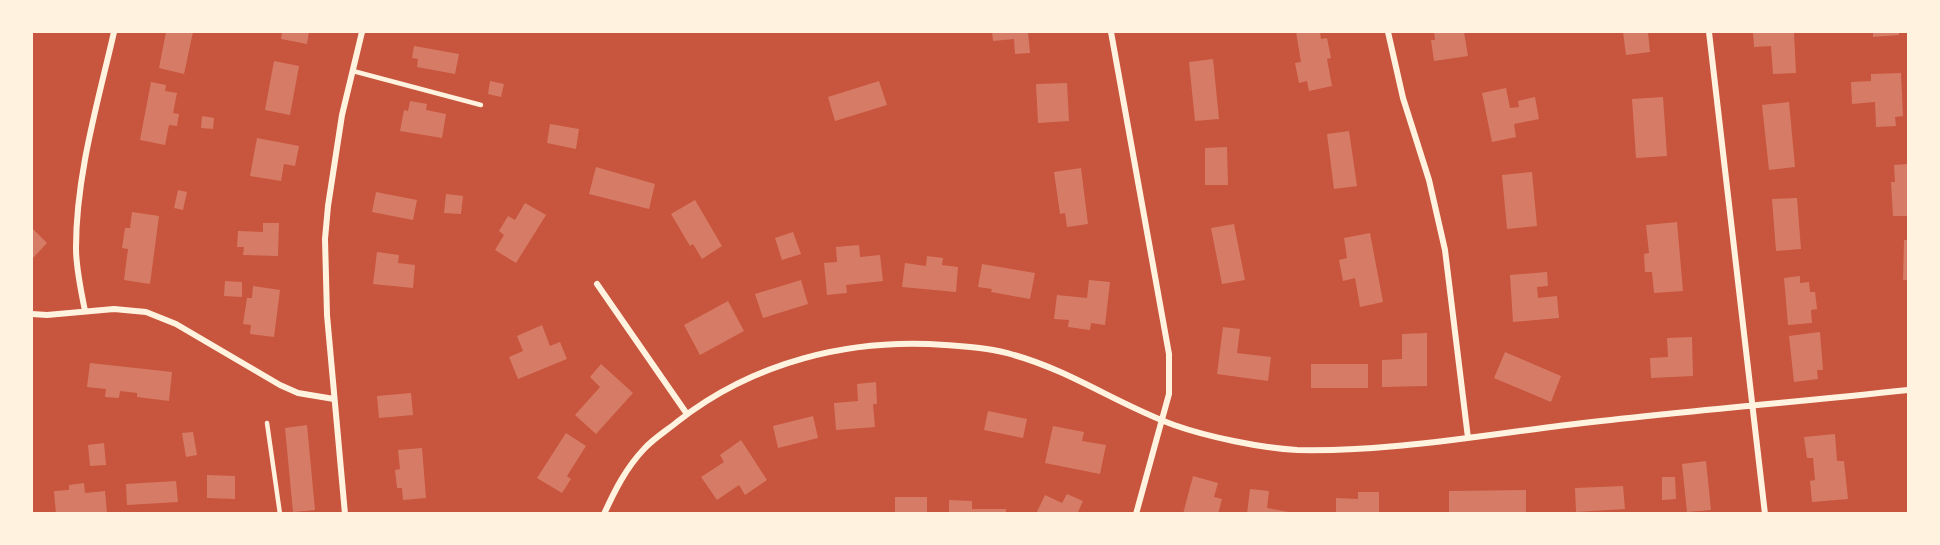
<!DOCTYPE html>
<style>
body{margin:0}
#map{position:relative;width:1940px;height:545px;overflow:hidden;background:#c8553d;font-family:Ubuntu,sans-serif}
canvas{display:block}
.frame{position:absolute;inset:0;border:33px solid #fff3e0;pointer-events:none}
</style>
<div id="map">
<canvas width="1940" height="545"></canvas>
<div class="frame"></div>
</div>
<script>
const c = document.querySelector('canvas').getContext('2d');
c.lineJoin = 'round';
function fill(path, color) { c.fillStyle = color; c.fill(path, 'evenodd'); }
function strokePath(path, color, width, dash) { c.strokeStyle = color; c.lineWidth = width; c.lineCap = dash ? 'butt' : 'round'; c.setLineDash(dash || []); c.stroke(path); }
fill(new Path2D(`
 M166,32h27l-9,42 -25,-6z
 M282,32h27l-2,12 -26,-5z
 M992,32h36l2,21 -15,1 -1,-15 -21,2z
 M1296,32h24l1,7 6,-1 4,20 -4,1 5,27 -23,5 -2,-10 -8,2 -4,-20 6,-1z
 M1434,32h30l4,24 -34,5 -3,-21h4z
 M1623,32h25l2,20 -24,3z
 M1753,32h41l2,41 -23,1 -2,-28 -17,1z
 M1873,32h26v3l-26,2z
 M414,46l45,8 -4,20 -38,-7 1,-8 -6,-1z
 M1213,59l6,60 -24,2 -6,-59z
 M274,61l25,5 -9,49 -25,-5z
 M1901,73l2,43 -8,1 1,9 -20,1 -1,-25 -23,2 -1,-22 20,-1v-7z
 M490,81l14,3 -3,13 -13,-3z
 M879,81l8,24 -52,16 -7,-24z
 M151,82l15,3 -1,6 12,2 -4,20 6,1 -2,12 -8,-1 -4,20 -25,-5z
 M1067,83l2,38 -31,2 -2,-39z
 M1506,88l4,20 9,-1 -1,-6 17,-4 4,22 -25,5 2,13 -24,5 -10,-49z
 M1663,97l4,59 -31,2 -4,-59z
 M410,101l17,3 -1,6 20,4 -4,24 -42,-7 4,-21 4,1z
 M1789,102l6,65 -26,3 -7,-65z
 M202,116l12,2 -1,11 -12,-1z
 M550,124l29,5 -3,20 -29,-6z
 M1349,131l8,55 -23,3 -7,-55z
 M257,138l42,8 -4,20 -11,-2 -3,17 -31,-5z
 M1227,147l1,38h-23v-37z
 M1908,164v52h-15l-2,-34h4l-1,-17z
 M596,167l59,17 -6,25 -60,-15z
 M1081,168l7,56 -21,3 -2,-14 -5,1 -6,-42z
 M1532,172l5,54 -30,3 -5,-54z
 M178,190l9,2 -4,18 -9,-2z
 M376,192l41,8 -4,20 -41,-8z
 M446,194l17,2 -2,18 -17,-1z
 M1797,198l4,51 -25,2 -4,-52z
 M695,200l27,46 -20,13 -9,-15 -3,2 -19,-32z
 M525,203l21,12 -30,48 -21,-13 9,-15 -5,-4 9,-15 7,4z
 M132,212l27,4 -9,68 -26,-4 4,-31 -6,-1 3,-20h5z
 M1677,222l6,69 -29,2 -2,-21h-7l-1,-18 5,-1 -3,-28z
 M263,223h16l-1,33 -35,-1 1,-8h-7l1,-16 25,1z
 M1234,224l11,56 -23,4 -11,-56z
 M32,228l15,15 -15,16z
 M793,232l8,22 -19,6 -7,-22z
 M1370,233l13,69 -23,5 -5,-29 -12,3 -4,-21 8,-2 -3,-20z
 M1904,240h4v40h-5z
 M859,245l1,12 20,-2 3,26 -37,4 1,8 -20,2 -3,-32 13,-1 -1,-15z
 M377,252l22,3 -1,8 17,2 -2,23 -40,-4z
 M927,256l16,2 -1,7 16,2 -2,25 -54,-5 3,-24 21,3z
 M982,264l53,9 -5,26 -39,-7 1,-3 -14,-2z
 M1547,272l1,14 -11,1 1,11 19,-2 2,22 -46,4 -3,-47z
 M1800,276v7l9,-1 1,10h5l2,17 -6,1 1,13 -24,2 -4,-47z
 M801,280l7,24 -45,14 -8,-24z
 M1089,280l21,2 -5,43 -14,-2 -1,7 -22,-3 1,-7 -15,-1 3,-24 30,3z
 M225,281l17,1v15l-18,-1z
 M253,286l27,4 -6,47 -24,-3 1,-9 -8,-1 4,-26h5z
 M728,301l16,30 -44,24 -16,-30z
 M542,325l8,21 10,-4 7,17 -49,20 -9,-22 14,-6 -6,-15z
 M1223,327l17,2 -3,24 34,4 -3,24 -51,-7z
 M1820,332l3,38h-6l1,9 -24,3 -5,-46z
 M1427,333v53l-45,1v-27l20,-1v-25z
 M1692,337l1,39 -42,2 -1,-20 18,-1 -1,-19z
 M1505,352l56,24 -10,26 -57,-24z
 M90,363l82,9 -3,29 -32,-4v-4l-17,-2 -1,7 -14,-1 1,-8 -19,-2z
 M601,364l32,29 -37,41 -21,-19 25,-28 -10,-10z
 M1311,364h57v24h-57z
 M876,382l1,22h-4l2,23 -39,3 -2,-27 24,-2 -1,-17z
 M411,393l2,22 -34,3 -2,-22z
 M988,411l39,8 -4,19 -39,-8z
 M813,416l5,22 -40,10 -5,-22z
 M307,425l8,85 -22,2 -8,-84z
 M1053,426l31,6 -2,9 24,4 -6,29 -55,-11z
 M193,432l4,23 -11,2 -4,-24z
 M566,433l20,13 -19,30 4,3 -9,14 -25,-15z
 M1835,434l2,27h7l4,38 -36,3 -2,-21 5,-1 -2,-22h-6l-3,-21z
 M741,440l26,40 -22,15 -6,-10 -22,15 -16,-23 23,-15 -4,-7z
 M104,443l2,22 -16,1 -2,-21z
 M422,448l4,50 -23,2 -1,-12h-5l-2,-18 5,-1 -2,-19z
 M1706,461l5,49 -24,2 -5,-48z
 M207,475l28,1v23l-28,-1z
 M1193,476l25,7 -4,14 8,2 -4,15 -8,-2 -1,2h-26z
 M1662,477h13l1,22 -14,1z
 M176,481l2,21 -51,3 -1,-21z
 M84,483l1,10 20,-2 2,22 -51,1 -2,-23 15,-1v-5z
 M1623,486l2,23 -49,3 -1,-24z
 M1250,489l19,2 -2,17 32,6h-52z
 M1526,490v24h-77v-23z
 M1358,492h21v22h-43v-16l22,1z
 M1067,494l16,7 -6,13h-41l9,-19 17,8z
 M895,497h32v16l-32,1z
 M949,500l23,1v8h34v5h-57z`), '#d67c66');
strokePath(new Path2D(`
 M353,71l128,34
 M267,423l13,91`), '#fff3e0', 4.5);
strokePath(new Path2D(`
 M1111,32l58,322v40l-33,120
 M1388,32l15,66 26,82 16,70 23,188
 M1709,32l56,482
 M597,284l90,130
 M85,311c-4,-21 -9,-42 -9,-63 0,-73 22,-146 38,-216
 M32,314l15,1 67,-6 32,3 30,12 104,61 18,8 36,6
 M345,514l-18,-199 -2,-76 3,-33 14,-91 20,-83
 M604,514c11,-24 22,-46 40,-65 9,-10 22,-18 33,-27 76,-60 172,-84 268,-77 23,2 47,3 69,10 57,16 105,50 160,70 34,12 87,23 123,25 93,2 185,-15 278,-26 111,-13 222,-22 333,-34`), '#fff3e0', 6);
</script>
